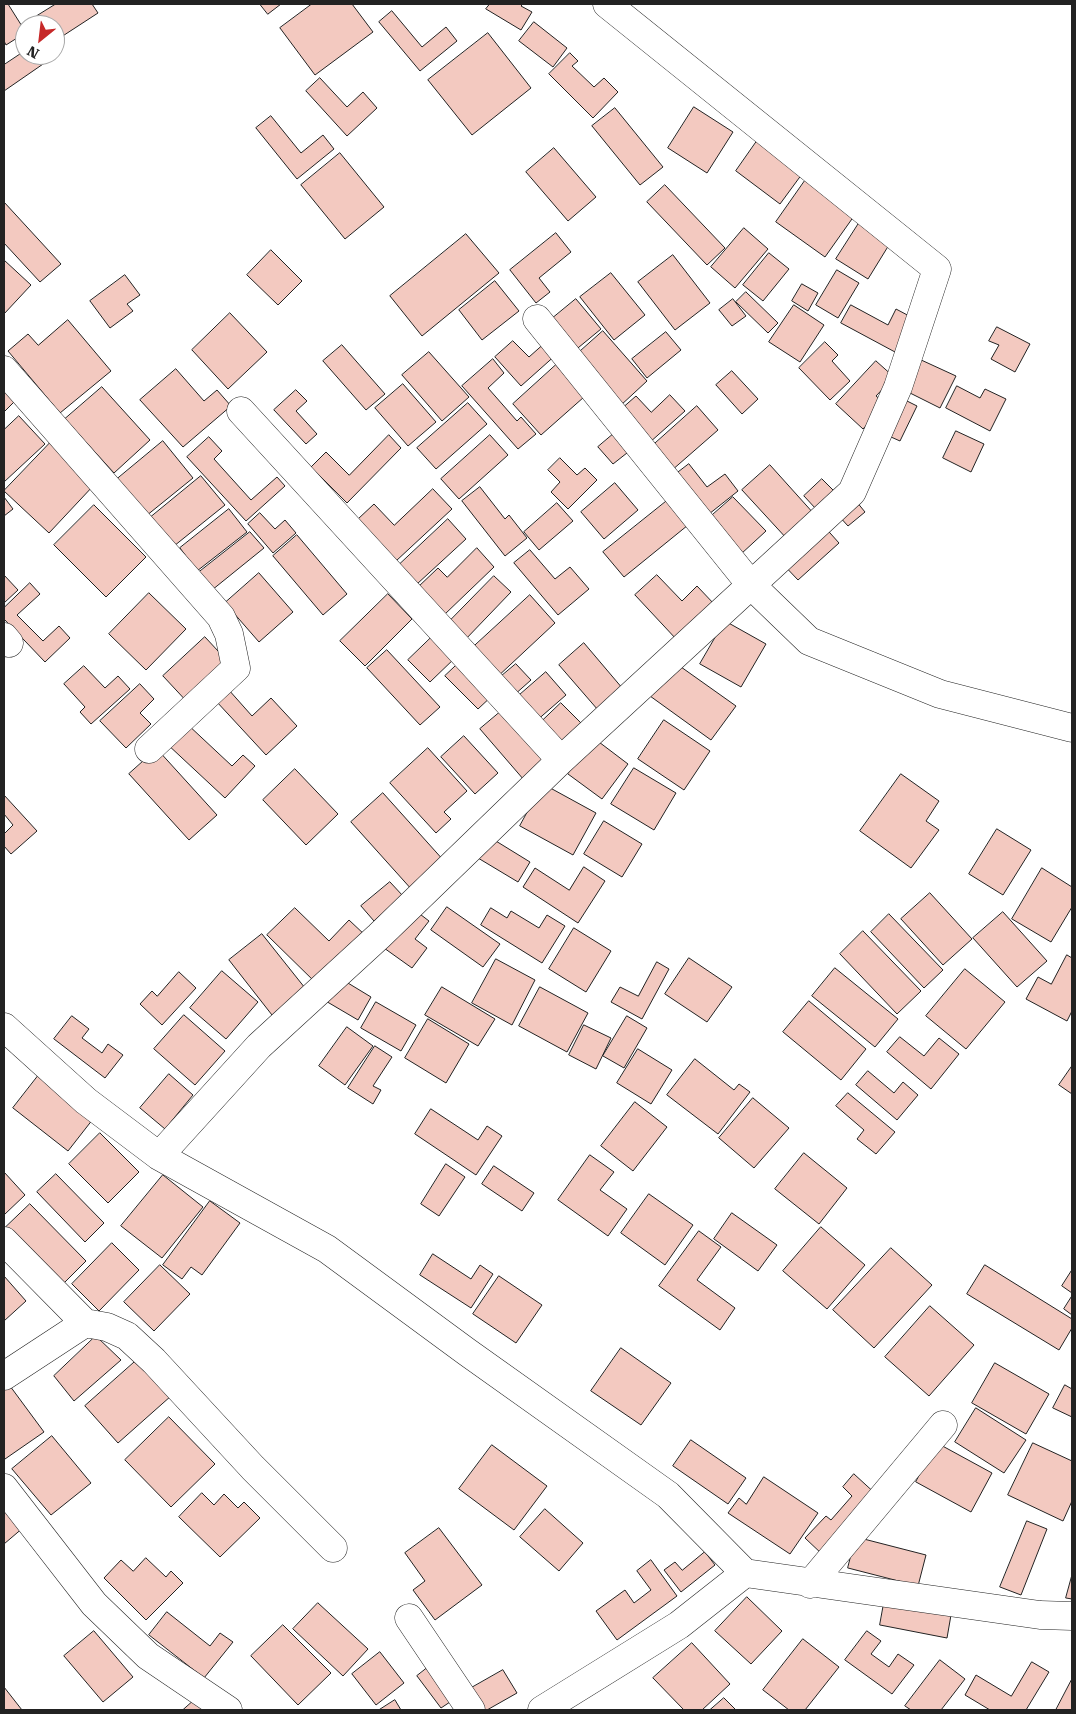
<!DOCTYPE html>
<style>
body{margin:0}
#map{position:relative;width:1076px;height:1714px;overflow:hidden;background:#fff;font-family:"Roboto Serif",serif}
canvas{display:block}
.frame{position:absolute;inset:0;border:5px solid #222;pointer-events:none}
.north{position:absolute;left:15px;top:15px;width:50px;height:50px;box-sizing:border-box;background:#fff;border:1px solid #a7a7a7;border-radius:50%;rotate:209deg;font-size:14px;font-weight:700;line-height:20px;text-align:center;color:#222}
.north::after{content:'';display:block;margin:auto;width:18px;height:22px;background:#c62828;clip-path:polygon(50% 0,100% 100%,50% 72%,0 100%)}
</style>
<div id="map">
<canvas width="1076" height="1714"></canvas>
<div class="frame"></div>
<div class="north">N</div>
</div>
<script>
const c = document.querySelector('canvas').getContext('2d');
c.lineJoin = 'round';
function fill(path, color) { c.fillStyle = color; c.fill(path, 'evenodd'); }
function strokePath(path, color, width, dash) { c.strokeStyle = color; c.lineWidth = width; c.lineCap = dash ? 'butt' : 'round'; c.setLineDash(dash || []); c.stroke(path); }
const building = new Path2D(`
 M4,4h4l17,27v2l-19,12 -2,-4z
 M56,4h36l6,9 -43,28v-16h-12l-6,-9z
 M260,4h21l-13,10z
 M312,4h40l21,28 -58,43 -35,-47z
 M490,4h33l-2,2 11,6 -11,18 -35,-21z
 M392,11l30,36 24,-20 11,14 -37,30 -41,-49z
 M534,22l33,26 -14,19 -34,-26z
 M488,33l43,55 -59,47 -44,-55z
 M25,51v4h17l4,7 -42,29v-26z
 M570,53l8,8 -6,5 22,21 10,-9 14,14 -25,26 -44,-44z
 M320,78l27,29 16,-15 14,16 -30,28 -41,-45z
 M694,107l39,25 -26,41 -39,-25z
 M615,108l48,59 -23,18 -48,-59z
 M271,116l30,37 22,-18 11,14 -37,30 -41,-51z
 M757,141l45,33 -22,30 -44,-33z
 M554,148l42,49 -28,24 -42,-49z
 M340,153l44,54 -39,32 -44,-54z
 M809,175l50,34 -34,48 -49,-35z
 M665,185l60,63 -18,17 -60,-63z
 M4,202l57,62 -21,18 -36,-39z
 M861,220l31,20 -24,39 -32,-20z
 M744,228l24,21 -33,39 -24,-21z
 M556,233l15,19 -32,26 11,14 -14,11 -26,-33z
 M466,234l33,39 -77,63 -32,-40z
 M271,250l31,31 -24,24 -31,-30z
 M769,253l20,16 -26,32 -20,-16z
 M673,255l37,48 -35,27 -37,-48z
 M4,260l27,25 -27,29z
 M837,270l22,13 -21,35 -22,-13z
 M611,273l34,42 -31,25 -34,-43z
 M125,275l15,20 -13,9 6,7 -23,17 -20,-27z
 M495,281l24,30 -37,29 -23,-30z
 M802,284l16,9 -10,18 -16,-10z
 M746,292l32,31 -10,10 -32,-31z
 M576,299l25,30 -28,23 -25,-30z
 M733,299l13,17 -14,10 -13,-16z
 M794,305l30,20 -24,37 -31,-20z
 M851,305l37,20 8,-16 17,9 -18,34 -54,-29z
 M230,313l37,39 -39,37 -36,-39z
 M68,320l43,51 -51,42 -52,-62 20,-17 10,11z
 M997,327l33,17 -15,28 -24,-13 8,-14 -10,-4z
 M603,331l44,50 -27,25 -45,-50z
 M666,332l15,18 -34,28 -15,-19z
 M513,341l16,16 18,-16 11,12 -37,33 -26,-29z
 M825,342l13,13 -6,6 18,20 -20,19 -31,-32z
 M342,345l43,49 -19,16 -43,-49z
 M429,352l40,45 -27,24 -40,-46z
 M493,359l11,14 -16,15 29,33 4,-4 15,17 -18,15 -56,-63z
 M919,359l37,17 -16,32 -36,-18z
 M876,361l18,16 -18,19 10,8 -23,25 -27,-25z
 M556,365l28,32 -43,38 -28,-31z
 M176,369l28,32 13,-11 14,16 -48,41 -43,-47z
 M732,371l26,28 -16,15 -26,-29z
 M403,384l33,38 -28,24 -33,-38z
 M957,386l23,12 5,-9 21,10 -16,32 -44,-23z
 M4,387l12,13 -12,12z
 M102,387l48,53 -36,33 -49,-54z
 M296,390l11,11 -11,10 21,23 -11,10 -32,-34z
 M670,395l15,16 -36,32 -29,-33 16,-14 15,16z
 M899,397l18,9 -17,35 -18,-8z
 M468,403l19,21 -51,45 -19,-21z
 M697,406l21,24 -47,41 -21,-23z
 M19,416l26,28 -41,38v-52z
 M617,431l15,18 -19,15 -15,-17z
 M956,431l28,13 -13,28 -28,-14z
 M389,435l12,13 -54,55 -36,-36 15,-15 23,23z
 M490,435l18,20 -49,44 -18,-20z
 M209,437l13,14 -8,8 37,41 26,-23 8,9 -39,35 -59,-64z
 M163,441l30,37 -47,38 -30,-36z
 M50,443l44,42 -45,48 -45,-42z
 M560,458l17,17 8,-7 12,12 -29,29 -17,-17 9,-10 -12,-12z
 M689,464l18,23 18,-13 13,17 -29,23 -33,-40z
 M770,465l45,50 -27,25 -46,-50z
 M201,476l24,29 -51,41 -23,-29z
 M822,479l12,12 -18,18 -12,-13z
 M615,483l23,27 -34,29 -23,-27z
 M480,487l25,32 4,-4 18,23 -22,18 -43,-55z
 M433,489l19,20 -56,52 -38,-42 16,-15 20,21z
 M673,496l20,25 -69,56 -21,-25z
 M4,497l9,12 -9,7z
 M733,497l33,34 -25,23 -33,-35z
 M856,501l9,11 -17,14 -10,-11z
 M557,503l16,18 -34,29 -15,-18z
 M94,505l52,52 -40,40 -52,-52z
 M229,509l18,23 -50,39 -17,-23z
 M260,513l15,16 10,-9 11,13 -23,20 -25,-29z
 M448,519l18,20 -49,45 -18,-19z
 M822,524l17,19 -41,37 -18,-19z
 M250,532l14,16 -52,42 -14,-17z
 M297,535l50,59 -24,21 -50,-59z
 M477,548l17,19 -50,48 -27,-27 21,-20 9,9z
 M530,550l25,29 15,-12 19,22 -31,26 -44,-52z
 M259,573l34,39 -34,30 -34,-39z
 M4,575l14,15 -14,13z
 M657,575l25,26 15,-15 18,19 -38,35 -42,-45z
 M494,576l17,16 -48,50 -17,-17z
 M30,583l10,11 -23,21 26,26 16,-15 11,12 -25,24 -41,-43v-11z
 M149,593l37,36 -40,41 -37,-36z
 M388,594l24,25 -47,47 -25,-25z
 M530,595l25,28 -60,56 -26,-28z
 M725,621l41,23 -25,43 -41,-23z
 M436,633l21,23 -27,26 -22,-22z
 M205,637l27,29 -42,39 -27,-29z
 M584,643l39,46 -25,21 -39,-45z
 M387,650l53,57 -20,18 -53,-57z
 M462,660l32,34 -16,15 -33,-33z
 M674,662l62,44 -25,34 -61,-44z
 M516,664l15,16 -18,16 -15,-17z
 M84,666l21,22 13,-12 12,13 -39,35 -11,-12 5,-5 -21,-23z
 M546,672l20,23 -31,27 -20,-23z
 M140,684l14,15 -14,14 11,11 -25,24 -26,-27z
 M228,689l24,27 19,-18 26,28 -31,29 -50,-54z
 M561,703l25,25 -25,24 -25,-25z
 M505,708l43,51 -24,21 -44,-51z
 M664,720l46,31 -26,39 -46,-31z
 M186,723l46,43 11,-11 12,11 -30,32 -59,-55z
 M464,736l34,37 -23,21 -34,-37z
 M595,739l33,25 -26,35 -34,-25z
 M428,748l39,43 -23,21 7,7 -15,14 -46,-50z
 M157,749l60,66 -28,25 -60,-66z
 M634,768l42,25 -22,37 -43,-26z
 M295,769l43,45 -32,31 -43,-45z
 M901,774l38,27 -13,20 13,9 -28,38 -51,-37z
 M543,784l53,29 -23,42 -53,-29z
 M383,793l62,69 -32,29 -62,-69z
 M4,795l33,36 -26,23 -7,-8v-12l9,-9 -9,-11z
 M604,821l38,23 -20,33 -38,-23z
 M997,829l34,21 -28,45 -34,-21z
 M491,838l39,24 -12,20 -40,-24z
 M584,867l21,14 -27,42 -55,-36 12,-19 34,22z
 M1042,868l30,19v20l-21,35 -39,-23z
 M390,882l13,14 -29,25 -13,-15z
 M930,893l42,46 -29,26 -42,-46z
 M447,907l53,37 -17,23 -52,-37z
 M295,908l34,33 20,-21 17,16 -48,49 -51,-50z
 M412,908l17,13 -14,18 12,9 -15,20 -28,-20z
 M491,908l16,10 4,-7 28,17 8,-13 18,11 -23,37 -61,-38z
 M1003,912l44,49 -30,26 -44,-49z
 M889,914l54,56 -19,18 -53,-56z
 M574,928l37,23 -25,41 -37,-23z
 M863,931l58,60 -24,23 -57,-60z
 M262,934l43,54 -33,27 -43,-55z
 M1067,955l5,3v53l-5,10 -41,-22 12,-22 13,7z
 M689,958l43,29 -25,35 -42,-28z
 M496,959l39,21 -23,45 -40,-22z
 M657,962l12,7 -27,50 -31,-17 9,-15 18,9z
 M835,968l63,51 -23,28 -63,-51z
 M965,969l40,33 -39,47 -40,-33z
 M222,971l36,31 -32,37 -36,-31z
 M179,972l17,16 -34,37 -22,-21 12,-13 5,5z
 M338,977l33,20 -13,23 -34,-20z
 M442,987l53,32 -17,27 -53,-31z
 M540,987l48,26 -21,39 -48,-26z
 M809,1001l57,48 -25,31 -58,-48z
 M376,1002l40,23 -15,26 -40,-23z
 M184,1015l41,36 -30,34 -41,-36z
 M72,1016l17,13 -7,9 20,15 6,-9 15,11 -18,23 -51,-39z
 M627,1016l20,12 -23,40 -21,-12z
 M428,1019l41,25 -23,39 -41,-25z
 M584,1025l27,13 -15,31 -27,-14z
 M347,1027l26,19 -28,39 -26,-19z
 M900,1037l24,19 15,-18 20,16 -28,35 -44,-37z
 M375,1046l17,11 -19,29 8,4 -8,14 -25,-16z
 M638,1049l34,21 -21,34 -34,-21z
 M695,1059l39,31 5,-6 11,8 -32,42 -51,-39z
 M1072,1066v28l-13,-9z
 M868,1071l26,22 9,-11 15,13 -21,25 -41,-35z
 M169,1074l24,21 -28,34 -25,-21z
 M38,1076l55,43 -25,32 -55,-43z
 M848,1093l47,39 -19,22 -19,-15 7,-9 -28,-24z
 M753,1098l36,30 -35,40 -35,-30z
 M635,1102l32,25 -34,44 -32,-25z
 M431,1109l47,31 9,-14 15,10 -26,39 -61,-41z
 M100,1133l39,39 -31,31 -39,-39z
 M804,1153l43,35 -28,36 -44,-35z
 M590,1155l24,17 -14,18 27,19 -19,27 -50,-36z
 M446,1164l19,13 -26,39 -18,-12z
 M494,1166l40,27 -12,18 -40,-27z
 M4,1172l21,23 -21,20z
 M56,1174l48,49 -19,19 -48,-50z
 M163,1175l40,32 -41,51 -41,-32z
 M649,1194l44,31 -28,40 -44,-32z
 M210,1201l30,22 -38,52 -11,-8 -9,12 -19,-14z
 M30,1204l56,57 -23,23 -57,-57z
 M732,1213l45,32 -19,26 -44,-32z
 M821,1227l44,38 -38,44 -44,-38z
 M699,1231l22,16 -24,33 38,28 -15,22 -61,-44z
 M112,1243l27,27 -40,41 -27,-27z
 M891,1248l41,37 -58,63 -41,-38z
 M433,1254l38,25 9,-14 13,9 -22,34 -51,-33z
 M160,1265l30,29 -36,37 -30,-29z
 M985,1265l87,54v9l-13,22 -92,-56z
 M1072,1270v23l-10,-7z
 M4,1276l22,25 -22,20z
 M499,1276l43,29 -26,38 -43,-29z
 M1072,1296v19l-8,-6z
 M930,1306l44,39 -45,51 -44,-39z
 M96,1336l25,24 -47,41 -20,-25z
 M621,1348l50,35 -30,42 -50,-34z
 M138,1359l33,37 -53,47 -33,-37z
 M995,1363l54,31 -23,40 -54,-31z
 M1065,1385l7,4v28l-19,-9z
 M10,1386l34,46 -39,27 -1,-2v-66z
 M976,1408l50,32 -22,33 -49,-31z
 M169,1417l46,47 -44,43 -46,-47z
 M52,1436l39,47 -40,32 -39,-46z
 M691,1440l55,38 -18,26 -55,-38z
 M937,1443l55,30 -21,39 -55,-30z
 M1033,1443l39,18v40l-9,20 -55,-26z
 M492,1445l55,41 -33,44 -55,-41z
 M854,1474l24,22 -55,59 -18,-17 21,-22 5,4 21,-24 -9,-9z
 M764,1477l54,36 -28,41 -62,-41 11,-15 7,6z
 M202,1493l12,12 10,-11 14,14 6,-6 16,16 -40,39 -41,-40z
 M4,1504l20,23 -20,17z
 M545,1509l38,34 -24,28 -39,-34z
 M1027,1521l20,8 -26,66 -21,-8z
 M439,1528l43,57 -47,35 -22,-30 12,-9 -20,-28z
 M856,1537l70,18 -8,31 -70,-18z
 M705,1552l10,13 -34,27 -17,-22 11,-8 7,8z
 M146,1558l20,19 5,-6 12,12 -37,37 -42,-42 17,-18 12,11z
 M651,1560l26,36 -60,44 -21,-29 29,-21 9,13 17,-13 -14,-19z
 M1072,1575v24l-6,-1z
 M747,1597l35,34 -31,33 -36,-33z
 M318,1603l50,46 -25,27 -50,-47z
 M884,1603l67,12 -4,23 -67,-13z
 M167,1612l43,34 10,-13 13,9 -29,36 -55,-43z
 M283,1625l48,48 -33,32 -47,-49z
 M94,1631l39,46 -30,25 -39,-46z
 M867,1631l14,10 -10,13 18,13 9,-13 16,11 -22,29 -47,-34z
 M803,1639l36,28 -34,43h-16l-26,-20z
 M692,1643l38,41 -28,26h-18l-31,-32z
 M380,1652l24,31 -28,22 -24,-31z
 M940,1660l25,19 -24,31h-30l-6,-4z
 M1032,1662l17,10 -23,38h-36l-25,-15 11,-20 35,21z
 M431,1665l25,33 -15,10 -24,-32z
 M503,1670l14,23 -30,17h-10l-11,-19z
 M1072,1679v31h-16z
 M4,1687l18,23h-18z
 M199,1696l12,14h-28z
 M724,1698l12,12h-26z
 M395,1700l6,10h-22z`);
fill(building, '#f3c9c0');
strokePath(building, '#222', 1);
const minor = new Path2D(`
 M537,319l214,266 58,56 131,53 132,34
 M4,370l217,247 8,17 7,34 -87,81
 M241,411l320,349
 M4,637l5,6
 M4,1027l82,74 73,55 168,93 140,103 201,143 77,78 295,42 32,1
 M159,1156l100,-110 120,-110 182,-176 291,-268 46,-105 39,-118 -330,-265
 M4,1241l81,82
 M4,1376l81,-53 22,4 20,9 27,25 99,107 80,80
 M4,1488l90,116 54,52 80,54
 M810,1584l133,-159
 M409,1618l62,92
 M542,1710l137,-85 66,-52`);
strokePath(minor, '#222', 29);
strokePath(minor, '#fff', 28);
</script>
